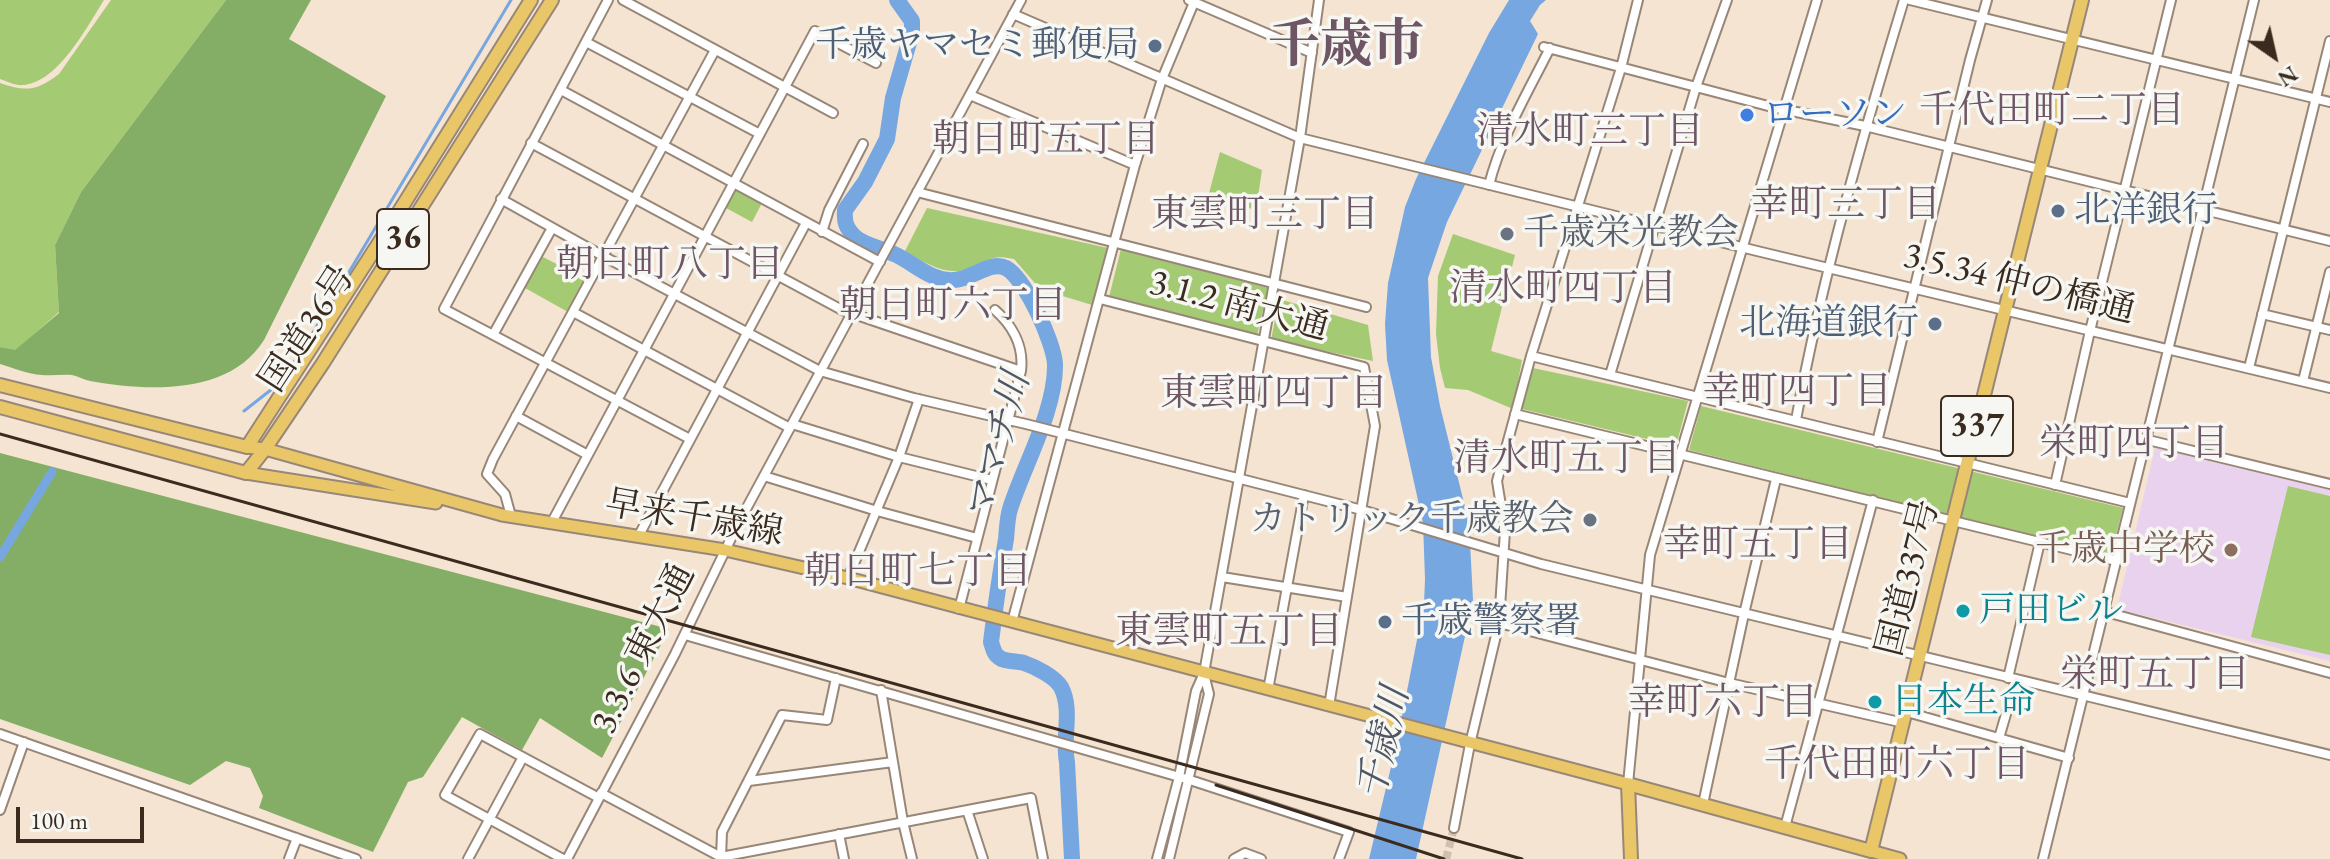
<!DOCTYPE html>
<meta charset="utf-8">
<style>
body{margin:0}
#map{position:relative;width:2330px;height:859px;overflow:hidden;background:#f4e4d1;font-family:"EB Garamond",serif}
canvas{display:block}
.north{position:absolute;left:2234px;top:16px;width:80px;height:80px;-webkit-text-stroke:6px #f6f6f2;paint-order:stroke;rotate:146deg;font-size:22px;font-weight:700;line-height:32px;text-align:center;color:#3b2a1e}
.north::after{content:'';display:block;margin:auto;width:28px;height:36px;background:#3b2a1e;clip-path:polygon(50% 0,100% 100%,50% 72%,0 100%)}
.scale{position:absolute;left:16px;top:807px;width:128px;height:36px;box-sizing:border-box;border:4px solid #3b2a1e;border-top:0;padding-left:10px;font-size:24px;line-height:28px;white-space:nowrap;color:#3b2a1e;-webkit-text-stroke:6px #f6f6f2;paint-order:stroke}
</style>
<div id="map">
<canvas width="2330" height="859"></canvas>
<div class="north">N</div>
<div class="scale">100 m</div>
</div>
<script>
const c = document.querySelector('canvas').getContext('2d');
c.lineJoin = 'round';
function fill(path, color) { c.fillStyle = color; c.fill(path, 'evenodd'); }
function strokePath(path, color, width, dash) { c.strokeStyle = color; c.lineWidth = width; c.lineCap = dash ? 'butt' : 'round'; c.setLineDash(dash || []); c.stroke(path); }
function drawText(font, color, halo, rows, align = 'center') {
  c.font = font + ' "EB Garamond","Noto Serif JP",serif'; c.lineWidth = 7; c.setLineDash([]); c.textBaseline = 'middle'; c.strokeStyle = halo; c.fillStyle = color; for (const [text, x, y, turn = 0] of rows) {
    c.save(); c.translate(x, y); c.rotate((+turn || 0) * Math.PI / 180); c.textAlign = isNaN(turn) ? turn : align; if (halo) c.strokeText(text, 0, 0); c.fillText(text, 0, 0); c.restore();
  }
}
fill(new Path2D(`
 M2155,448l175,42v171l-213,-52z`), '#e9d2ed');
fill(new Path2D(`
 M0,0h104c-17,27 -46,82 -80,85 -8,1 -16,-3 -24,-6z
 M111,0h115l-145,192 -26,53 4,67 -44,39 -15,-4v-264c26,9 37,8 59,-9z
 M1220,152l42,18 -6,40 -48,-13z
 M736,188l26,15 -10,19 -26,-14z
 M927,208l181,40 -16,57 -52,-16 -26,-30c-24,-5 -22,1 -42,9 -24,10 -47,-5 -67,-17z
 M1453,234l62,21 -24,96 31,9 -9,49 -45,-19 -23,-2 -5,-20 -4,-34 2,-58z
 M1121,249l147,39 -11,48 -148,-39z
 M541,256l45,23 -18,33 -43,-24z
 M1279,299l89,26 5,36 -102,-21z
 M1533,368l155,33 -12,45 -154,-37z
 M1701,406l422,102 -12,47 -422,-105z
 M2288,486l42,10v159l-79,-18z`), '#a5ca74');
fill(new Path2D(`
 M226,0h85l-22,39 97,57 -122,244c-35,56 -117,51 -174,41 -6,-1 -12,-5 -18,-6 -10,-1 -20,1 -30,0 -14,-1 -29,-7 -42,-11v-17l15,3 44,-37 -4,-68 26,-53z
 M0,453l669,176 -67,129 -62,-40 -18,32 -60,-33 -39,60 -15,5 -35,70 -114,-44 4,-12 -13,-28 -24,-7 -36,24 -190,-66z`), '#84ae66');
fill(new Path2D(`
 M1509,0h37l-6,5 -10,16 8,13 -91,188 -19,56 3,79 9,49 29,117 4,77 -57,259h-47l28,-117 27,-138 1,-25 -2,-56 -36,-163 -2,-36 3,-41 17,-76 11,-28 73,-146z`), '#77a7e1');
strokePath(new Path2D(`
 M302,351l209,-351
 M244,411l42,-33`), '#77a7e1', 3);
strokePath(new Path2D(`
 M0,557l52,-85`), '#77a7e1', 9);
strokePath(new Path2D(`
 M897,0l15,21v11l-19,66 -6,41 -22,43 -20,28c-1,12 1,18 10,27 10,9 27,11 39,17 19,8 37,28 60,26 17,0 36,-20 52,-12 19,10 48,75 49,96 1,46 -32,103 -45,145 -3,10 -3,21 -4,30 -6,35 -11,69 -15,103 2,6 3,13 9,16 6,4 17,3 24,5 12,4 31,14 37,24 12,23 1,51 6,75l5,97`), '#77a7e1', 16);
strokePath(new Path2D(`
 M1446,859l8,-31`), '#cfbfad', 8, [8, 4]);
const minor = new Path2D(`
 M608,0l-164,309 246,130
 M623,0l210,113
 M1189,0l123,53
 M1910,0l420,102
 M1013,14l287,124 457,113 573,137
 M586,42l174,92
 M1544,47l228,60 93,19 465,115
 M561,90l319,172
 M970,95l165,70
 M531,143l311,167 179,61
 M1489,185c12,-48 39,-93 61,-137
 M917,192l449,115
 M501,199l102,57 217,115 94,27 112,26 336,86 179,54 789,191
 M822,232l7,-22 34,-66
 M1100,299l264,68 11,59 -46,280
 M573,312l217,116
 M2262,314l68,16
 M493,335l59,-107
 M1531,356l599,147
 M2249,368l81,-327
 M1610,375l86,-288 31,-87
 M2303,381l27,-109
 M1515,414l602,147
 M516,416l72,39
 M1796,420c26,-142 66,-282 108,-420
 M792,424l107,33 93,23
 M2148,440l182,44
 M1877,442l93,-382 17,-60
 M764,476l113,35 100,27
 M2055,485l35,-154 81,-331
 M511,516l-6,-22 -18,-20 6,-15 222,-409
 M552,522l263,-491 61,32
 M638,537l168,-314
 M1222,577l125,20
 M848,578l51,-121 20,-58
 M959,609l62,-238c3,-24 -8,-45 -26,-61
 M2106,612l224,61
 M1012,622l123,-457 27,-86 33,-79
 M1499,623l230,60 175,40
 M685,635l505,145 159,52 -10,27
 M2008,678l32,-136
 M881,690l22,132 9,37
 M1268,690l36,-195
 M1907,712l162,46
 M0,734l356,125
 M1999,738l17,-58
 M749,781l144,-19
 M1628,784l22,-229 167,-555
 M601,793l120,64 310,-59 12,61
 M1703,804l41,-190 32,-135
 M0,810l24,-68
 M967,810l16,49
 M1785,827l88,-327
 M1454,828l16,-84 29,-121 6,-92 -8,-50 34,-125 90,-288 17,-68
 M839,834l5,25
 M721,858l1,-26 60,-117 45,5 9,-42
 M289,859l8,-21
 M468,859l55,-102
 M563,859l-118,-64 35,-61 119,64
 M567,859l108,-205 63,-130 283,-524
 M1157,859l22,-82 17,-86 8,-18 96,-535 19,-138
 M1169,859l40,-165 -5,-20
 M1234,859l11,-6 16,6
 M2043,859l211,-859`);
const major = new Path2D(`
 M247,447l18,2 237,66 223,35 123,28 780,206
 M246,473l190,30
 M1871,851l29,8`);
const highway = new Path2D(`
 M0,385l247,62
 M0,407l246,66
 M247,447l148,-229 136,-218
 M246,473l19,-24 58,-86 229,-363
 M1631,859l-3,-75 243,67 211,-851`);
strokePath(minor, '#988778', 12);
strokePath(major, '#988778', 15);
strokePath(highway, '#988778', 16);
strokePath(minor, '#fff', 8);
strokePath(major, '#e9c769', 11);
strokePath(highway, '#e9c769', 12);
strokePath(new Path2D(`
 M0,434l1522,425
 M1216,785l228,74`), '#3b2a1e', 3);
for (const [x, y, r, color] of [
 [1155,46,8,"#5c6f8a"],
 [1747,115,8,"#3f7fe0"],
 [2058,211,8,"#5c6f8a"],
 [1507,234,8,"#6b7280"],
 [1935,324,8,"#5c6f8a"],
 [1590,520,8,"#6b7280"],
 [2231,550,8,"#8d6e63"],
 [1963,611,8,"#0f9aa8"],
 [1385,622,8,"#5c6f8a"],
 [1875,702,8,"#0f9aa8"]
]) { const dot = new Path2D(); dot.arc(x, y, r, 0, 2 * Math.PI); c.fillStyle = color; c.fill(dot); strokePath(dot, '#f6f6f2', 3); }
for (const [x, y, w] of [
 [403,239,52],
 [1977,426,72]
]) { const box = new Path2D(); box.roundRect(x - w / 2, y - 30, w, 60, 6); c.fillStyle = '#f6f6f2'; c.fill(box); strokePath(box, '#3b2a1e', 2); }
drawText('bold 34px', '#3b2a1e', null, [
 ["36",403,239],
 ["337",1977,426]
]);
drawText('36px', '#4e5e75', '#f6f6f2', [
 ["千歳ヤマセミ郵便局",1139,46],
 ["北洋銀行",2074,211,"left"],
 ["北海道銀行",1919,324],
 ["千歳警察署",1401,622,"left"]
], 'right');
drawText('36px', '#366cbe', '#f6f6f2', [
 ["ローソン",1763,115]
], 'left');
drawText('36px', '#5b616d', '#f6f6f2', [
 ["千歳栄光教会",1523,234],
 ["カトリック千歳教会",1574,520,"right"]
], 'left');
drawText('36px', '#3b2a1e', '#f6f6f2', [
 ["3.5.34 仲の橋通",2019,284,14],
 ["3.1.2 南大通",1239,306,15],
 ["国道36号",308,329,-57],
 ["早来千歳線",694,519,10],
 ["国道337号",1909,578,-76],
 ["3.3.6 東大通",644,649,-63]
]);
drawText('36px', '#785e54', '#f6f6f2', [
 ["千歳中学校",2215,550]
], 'right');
drawText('36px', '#0d838f', '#f6f6f2', [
 ["戸田ビル",1979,611],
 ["日本生命",1891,702]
], 'left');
drawText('38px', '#6e5664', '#f6f6f2', [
 ["千代田町二丁目",2052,112],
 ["清水町三丁目",1590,133],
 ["朝日町五丁目",1046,141],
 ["幸町三丁目",1846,206],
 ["東雲町三丁目",1265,216],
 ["朝日町八丁目",670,266],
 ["清水町四丁目",1563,290],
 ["朝日町六丁目",953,307],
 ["幸町四丁目",1797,393],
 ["東雲町四丁目",1274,395],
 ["栄町四丁目",2134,445],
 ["清水町五丁目",1567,460],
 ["幸町五丁目",1758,546],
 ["朝日町七丁目",918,573],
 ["東雲町五丁目",1229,633],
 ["栄町五丁目",2155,676],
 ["幸町六丁目",1723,704],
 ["千代田町六丁目",1897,766]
]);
drawText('italic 38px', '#505662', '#f6f6f2', [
 ["ママチ川",999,447,-75],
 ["千歳川",1385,744,-77]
]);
drawText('bold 52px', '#6e5664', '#f6f6f2', [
 ["千歳市",1346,47]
]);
</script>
